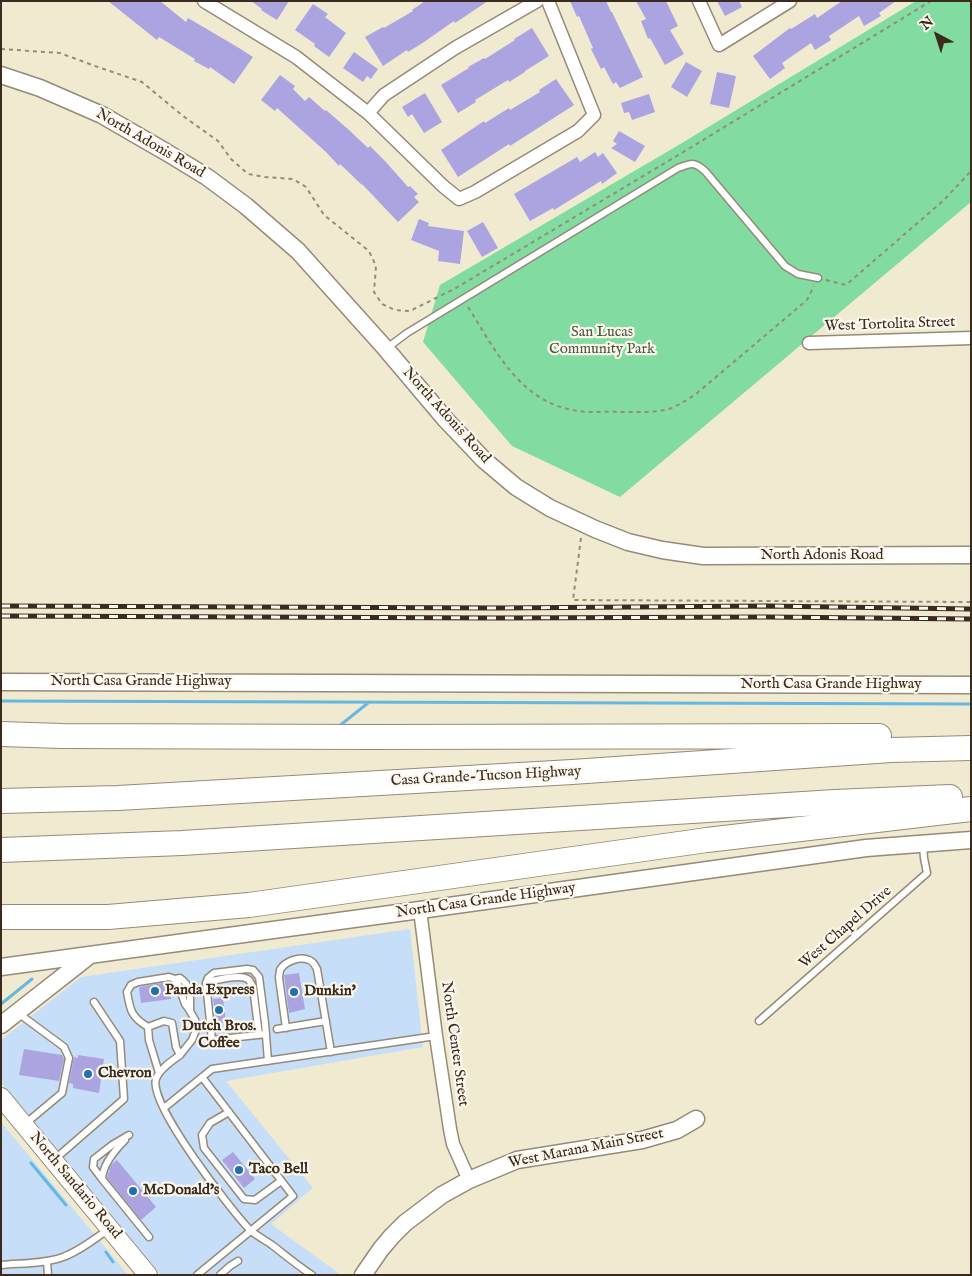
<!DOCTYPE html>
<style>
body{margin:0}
#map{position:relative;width:972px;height:1276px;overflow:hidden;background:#f0ead1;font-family:"IM FELL English",serif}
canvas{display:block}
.frame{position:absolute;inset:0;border:2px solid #3b2a1e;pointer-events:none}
.north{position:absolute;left:912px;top:10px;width:50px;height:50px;-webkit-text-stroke:4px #fbf7ec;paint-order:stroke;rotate:320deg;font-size:14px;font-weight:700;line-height:20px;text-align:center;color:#3b2a1e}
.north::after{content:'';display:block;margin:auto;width:18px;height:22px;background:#3b2a1e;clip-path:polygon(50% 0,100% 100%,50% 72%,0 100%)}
</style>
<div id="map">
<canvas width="972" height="1276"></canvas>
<div class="frame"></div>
<div class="north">N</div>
</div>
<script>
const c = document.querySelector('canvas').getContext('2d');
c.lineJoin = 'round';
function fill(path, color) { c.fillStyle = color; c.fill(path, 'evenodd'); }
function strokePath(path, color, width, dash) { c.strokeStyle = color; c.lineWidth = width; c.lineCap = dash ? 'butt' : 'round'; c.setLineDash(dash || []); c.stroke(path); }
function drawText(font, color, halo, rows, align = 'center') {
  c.font = font + ' "IM FELL English",serif'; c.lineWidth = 4.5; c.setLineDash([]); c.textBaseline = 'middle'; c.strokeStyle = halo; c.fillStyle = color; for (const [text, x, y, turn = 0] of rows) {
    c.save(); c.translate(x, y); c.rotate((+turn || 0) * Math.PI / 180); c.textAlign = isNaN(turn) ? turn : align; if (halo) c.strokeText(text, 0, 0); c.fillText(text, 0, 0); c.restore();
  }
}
fill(new Path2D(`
 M410,929l13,118 -197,34 87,107 -42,36 70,51h-180l-160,-192v-43l80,-63z
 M1,1122l127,153h-127z`), '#c6def8');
fill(new Path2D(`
 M916,1h55v201l-351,295 -108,-51 -89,-104 17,-57 242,-142z`), '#82dba0');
strokePath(new Path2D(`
 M1,701l970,3
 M338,727l30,-24
 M1,1004l31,-25
 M31,1163l35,42
 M106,1252l7,10`), '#66b7e1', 3);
fill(new Path2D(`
 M108,1h52l26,21 2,-4 51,30 14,9 -19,27 -24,-17 -1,2 -15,-8 1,-2 -36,-22 -2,3z
 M251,1h38l-12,19 -16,-10 1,-1z
 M425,1h63l-33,22 -1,-2 -30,21 -16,10 -1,-2 -24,16 -18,-29 18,-10 1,1 29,-17 -1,-1z
 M570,1h36l5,11h1l31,65 -23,11 -4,-6 -3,2 -9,-17 -3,2 -10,-20 2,-1 -14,-32 -2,1z
 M636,1h30l12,25 -8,4 14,24 -19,11 -15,-27 -2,1 -7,-18 5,-2z
 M717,1h22l3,6 -17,9z
 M842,1h54l-17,12 2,3 -17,10 -5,-10 -30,20 2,4 -16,10 -4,-7 -29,20 3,5 -15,11 -17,-23 37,-28 1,1 24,-15 2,4z
 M313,4l15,10 -3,3 21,16 -17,24 -15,-11 1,-2 -20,-14z
 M532,28l17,28 -24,15v1l-16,10 -1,-2 -33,20 1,2 -18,11 -17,-28 28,-17 -1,-1 16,-9 1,1 30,-19 -1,-1z
 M354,52l24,17 -7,10 -4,-3 -4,6 -20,-14z
 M686,62l16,9 -15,26 -16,-10z
 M717,72l19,4 -7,32 -19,-4z
 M280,75l15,11 -2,3 12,12 4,-4 16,14 1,-1 23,20 19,18 2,-2 15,15 23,26 2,-1 8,8 -4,3 5,5 -21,20 -36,-38v1l-22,-21 -1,2 -13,-14 -49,-44 -2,3 -14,-11z
 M556,79l18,26 -64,41 -1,-2 -51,33 -17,-27 43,-29 1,2 24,-15 1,2 30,-18 -1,-2z
 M425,93l17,29 -18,11 -12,-19 -4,3 -6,-10z
 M649,94l6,18 -23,8 -3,-8 -5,1 -3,-10z
 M619,131l26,15 -10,16 -24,-14 6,-4 -4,-3z
 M595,152l3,5 5,-4 14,20 -15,11 -1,-3 -47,29 -1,-2 -23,13 -16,-27 63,-37 3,5z
 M419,219l10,4 -1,3 36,5 -4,33 -22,-3 1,-10 -28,-11z
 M483,222l15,26 -16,9 -15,-26z
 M299,973l6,36 -16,4 -5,-38z
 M168,982l3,17 -30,4 -2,-16z
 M223,998l3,24 -9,2 -4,-25z
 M24,1049l38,6 2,4 -5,22 -40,-6z
 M78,1055l26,4 -5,34 -26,-5v-4l-4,-1 5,-26 4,1z
 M233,1152l22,27 -11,9 -22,-28z
 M117,1160l39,47 -15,13 -34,-42 1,-5 2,-2 -1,-1 2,-5z`), '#aca4e1');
const service = new Path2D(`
 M387,348l20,-15 271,-165c13,-5 16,-7 27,3l80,95 13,8 20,4
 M175,979l5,-1c12,8 10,20 10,33
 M206,983c9,-3 36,-10 43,-3 0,0 4,7 4,7l6,48
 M18,1013l46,34 5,11 -7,35 -37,31
 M759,1021l168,-148 -3,-15 -1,-13
 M148,1027c-17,-10 -18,-17 -21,-35l4,-7 7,-3 31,-5 6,2 3,5 7,20 5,7 5,9 1,10 -4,10 -12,15
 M286,1028l-7,-50c0,-1 1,-8 1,-8 5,-9 20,-14 29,-10 4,1 6,5 8,9l14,83
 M277,1029l49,-8
 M266,1034l-54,6 -6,-57 2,-5 6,-5 33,-4 6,1 6,7 6,46 3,38
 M159,1073l-10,-33 -1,-13 16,-6 8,2 4,24 4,8c-8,6 -21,14 -24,24 -8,25 75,131 94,151 7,6 15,10 22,15 13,10 26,21 40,30
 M164,1108l48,-39 224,-33
 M229,1112l-19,11 -8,12 2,13 40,51 11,1 26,-19
 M129,1135l-17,10 -18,14 -1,8 9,12 47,58
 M55,1159l69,-60 -4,-58 -26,-39
 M102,1179c1,-15 12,-28 23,-39
 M47,1261l1,14
 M1,1265c20,-2 43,-1 62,-8 17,-6 31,-18 46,-28
 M197,1275l96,-79 -91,-119
 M220,1275l10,-9 8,-5`);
const minor = new Path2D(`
 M204,1l92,56 72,56 75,73 16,13 16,-7 103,-61 16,-16 -46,-114
 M699,1l20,44 71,-44
 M368,113l16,-18 71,-47 82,-47
 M809,343l162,-5
 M420,910l16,126 14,93 3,15 16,36`);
const tertiary = new Path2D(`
 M1,75l39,13 62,27 64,37 41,25 39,29 52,45 88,98 60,71 38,40 32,27 34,21 45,21 33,13 34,8 41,6 268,-1
 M1,682l970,3
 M1,967l419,-57 446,-62 105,-8
 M1,1025l88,-69
 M363,1275l18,-26 11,-13 13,-13 37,-28 27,-15 48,-20 125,-20 35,-10 19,-11`);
const secondary = new Path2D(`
 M1,1097l147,178`);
const motorway = new Path2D(`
 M1,734l61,2 308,1 509,-1
 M1,801l117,-3 454,-26 319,-22 80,-2
 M1,850l181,-7 653,-41 115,-5
 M1,917h107l141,-12 458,-65 264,-31`);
strokePath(service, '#968a78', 9);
strokePath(minor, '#968a78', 15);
strokePath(tertiary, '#968a78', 19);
strokePath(secondary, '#968a78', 20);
strokePath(motorway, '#968a78', 26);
strokePath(new Path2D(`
 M1,49l59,4 35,13 47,16 41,34 35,25 13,18 17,15 17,3 28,2 13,8 18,28 45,36 7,15 -2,26 8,12 13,6 15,1 46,-23 234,-140 241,-147
 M826,280l20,5 98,-85 27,-29
 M468,307c28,44 52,96 110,104 13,2 28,0 42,1 15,0 34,1 49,-3 10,-4 18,-9 27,-15l111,-94 7,-14
 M581,538l-8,62 398,2`), '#968a78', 2, [4, 4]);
strokePath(service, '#fff', 6);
strokePath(minor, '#fff', 12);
strokePath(tertiary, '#fff', 16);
strokePath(secondary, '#fff', 18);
strokePath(motorway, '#fff', 24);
const rail = new Path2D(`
 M1,606l496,2 270,-2 204,3
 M1,616l495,2 271,-1 204,2`);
strokePath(rail, '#3b2a1e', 5);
strokePath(rail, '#fbf7ec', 3, [9]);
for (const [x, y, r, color] of [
 [155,991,5,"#1f6fb2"],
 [294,992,5,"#1f6fb2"],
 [219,1010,5,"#1f6fb2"],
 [88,1074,5,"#1f6fb2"],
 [239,1170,5,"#1f6fb2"],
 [133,1191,5,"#1f6fb2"]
]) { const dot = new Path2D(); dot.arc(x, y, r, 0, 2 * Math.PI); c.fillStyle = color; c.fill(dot); strokePath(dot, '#fbf7ec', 2); }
drawText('15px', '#3b2a1e', '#fbf7ec', [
 ["North Adonis Road",150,144,30],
 ["West Tortolita Street",890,325,-2],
 ["North Adonis Road",446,416,48],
 ["North Adonis Road",822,556],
 ["North Casa Grande Highway",141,682],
 ["North Casa Grande Highway",831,685],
 ["Casa Grande-Tucson Highway",486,777,-3],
 ["North Casa Grande Highway",486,901,-8],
 ["West Chapel Drive",846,928,-41],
 ["North Center Street",454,1044,82],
 ["West Marana Main Street",586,1149,-11],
 ["North Sandario Road",75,1186,50]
]);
drawText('15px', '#4d563e', '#fbf7ec', [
 ["San Lucas",602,333],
 ["Community Park",602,350]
]);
drawText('bold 15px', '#3b2a1e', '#fbf7ec', [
 ["Panda Express",165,991],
 ["Dunkin'",304,992],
 ["Dutch Bros.",219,1027,"center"],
 ["Coffee",219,1044,"center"],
 ["Chevron",98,1074],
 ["Taco Bell",249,1170],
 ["McDonald's",143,1191]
], 'left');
</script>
